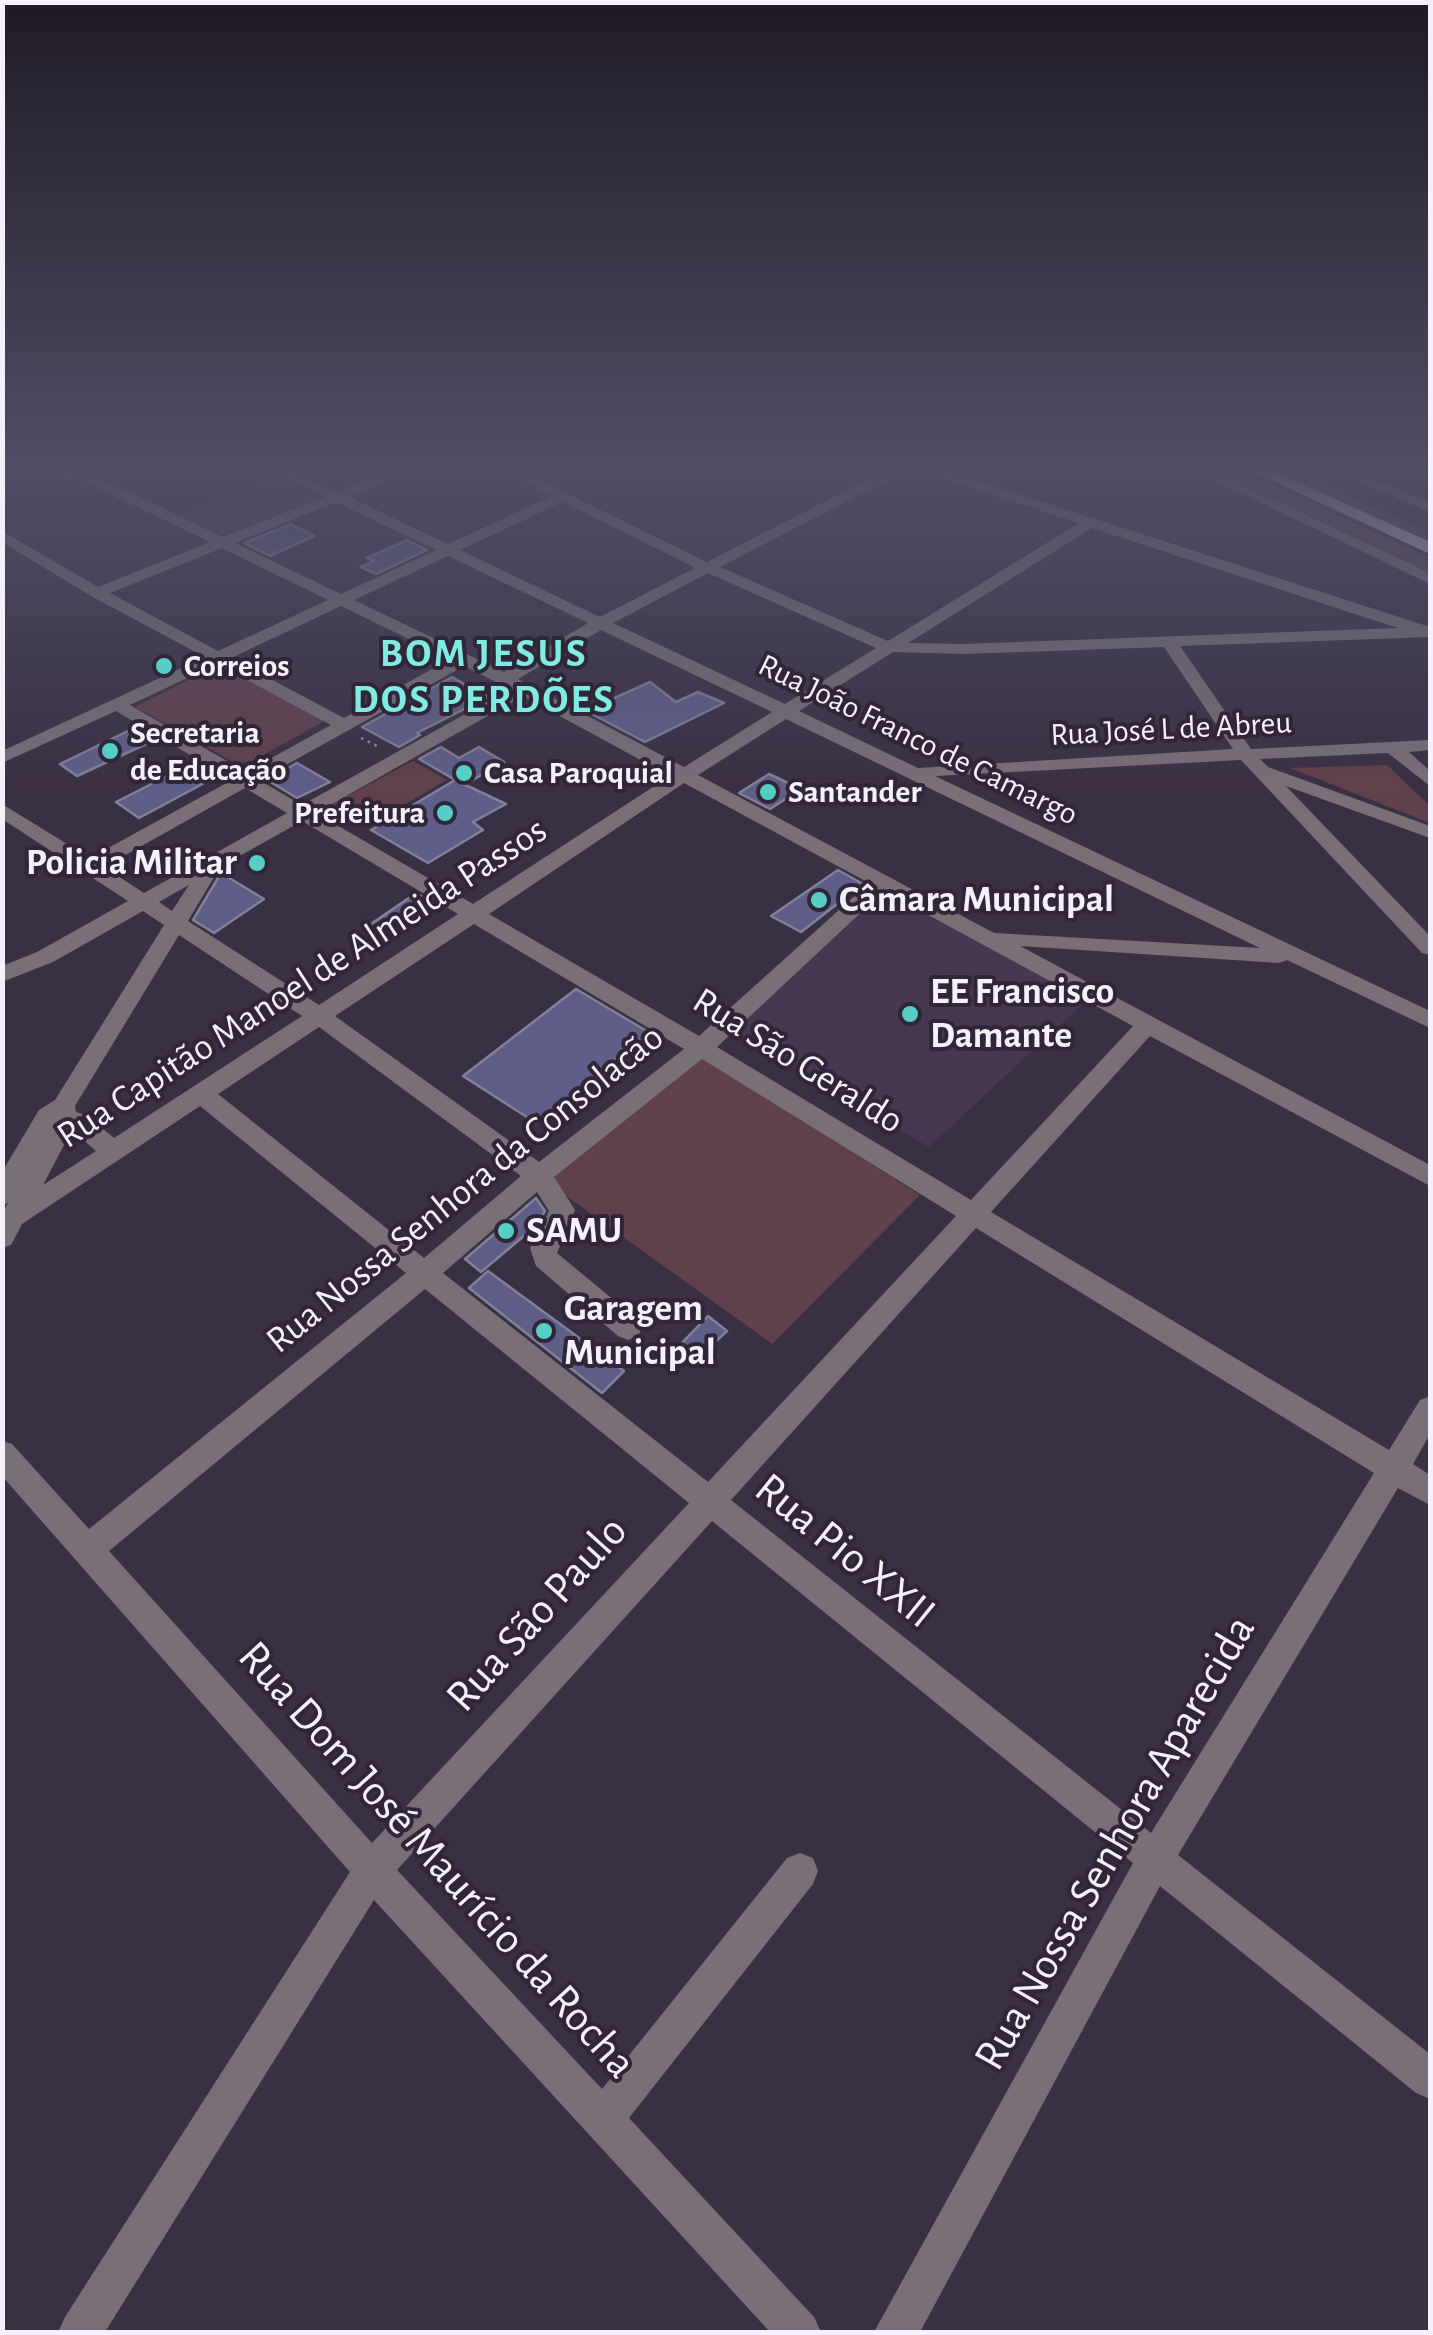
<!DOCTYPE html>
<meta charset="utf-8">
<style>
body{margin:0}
#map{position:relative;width:1433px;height:2335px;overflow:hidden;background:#3a3043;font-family:"Alegreya Sans",sans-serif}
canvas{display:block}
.frame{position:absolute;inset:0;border:5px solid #f6f0fc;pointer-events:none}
</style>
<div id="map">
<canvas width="1433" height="2335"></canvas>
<div class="frame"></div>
</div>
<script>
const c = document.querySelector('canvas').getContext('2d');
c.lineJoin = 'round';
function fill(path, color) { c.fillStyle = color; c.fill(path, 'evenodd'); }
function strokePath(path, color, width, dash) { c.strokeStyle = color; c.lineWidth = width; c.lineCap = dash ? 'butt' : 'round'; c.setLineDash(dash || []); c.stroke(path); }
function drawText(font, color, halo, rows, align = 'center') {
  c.font = font + ' "Alegreya Sans",sans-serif'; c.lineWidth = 8; c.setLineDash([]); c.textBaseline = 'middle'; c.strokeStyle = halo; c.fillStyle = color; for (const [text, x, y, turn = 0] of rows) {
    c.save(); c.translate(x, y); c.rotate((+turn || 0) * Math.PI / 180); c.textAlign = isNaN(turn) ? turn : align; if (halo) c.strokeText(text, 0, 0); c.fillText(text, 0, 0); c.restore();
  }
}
fill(new Path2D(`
 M278,478l45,20 -99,38 -47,-20z
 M884,892l205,106 -160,149 -199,-117z`), '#463851');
fill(new Path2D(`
 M1202,465h25l203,93v15z
 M1258,465h21l151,68v11z
 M225,661l103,58 -86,48 -107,-60z
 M413,761l34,19 -81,47 -40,-20z
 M1387,765l43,41v17l-140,-55z
 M700,1055l220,140 -148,149 -225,-162z`), '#60404b');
strokePath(new Path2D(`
 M2,475l13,-10`), '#43597f', 5);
const building = new Path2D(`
 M291,524l23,12 -44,20 -26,-13z
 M407,540l20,10 -51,24 -15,-7 13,-6 -7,-3z
 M452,677l36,20 -71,36 3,2 -21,12 -37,-20z
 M650,682l26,20 22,-10 26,11 -79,39 -59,-31z
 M136,727l21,12 -80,37 -17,-12z
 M441,747l18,11 20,-11 25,15 -40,23 -45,-26z
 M297,763l33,19 -33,16 -30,-18z
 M187,766l23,14 -71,38 -23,-16z
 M769,774l32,15 -31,20 -31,-16z
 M455,780l51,24 -33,18 10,8 -55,33 -57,-33z
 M838,870l25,14 -62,48 -30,-16z
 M221,873l43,26 -50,34 -21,-13z
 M416,893l20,12 -48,32 -20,-11z
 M576,989l74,44 -114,90 -73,-47z
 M536,1198l9,13 -8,14 -56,47 -16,-13z
 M488,1271l136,100 -22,22 -133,-105z
 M708,1316l19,15 -35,33 -16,-15z`);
fill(building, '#5f5e89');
strokePath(building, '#818199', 2.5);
strokePath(new Path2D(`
 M361,738l18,9`), '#98909f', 2.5, [2.5, 5]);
fill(new Path2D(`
 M263,465h17l57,27 69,-27h18l-75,32 99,47 104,-48 -60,-31h17l198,97 189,-97h32l502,162v10l-250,9 71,103 179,-9v10l-21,2 21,19v15l-42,-33 -128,6 8,8 162,59v12l-144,-52 144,150v19l-8,-2 -181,-193 -306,16 495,235v17l-143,-68 -8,3 -259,-17 410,219v21l-280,-150 -159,176 398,238 31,-50 10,-4v38l-17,30 17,11v30l-32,-17 -220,367 252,199v45l-14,-6 -256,-207 -240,446h-46l259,-469 -421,-342 -315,349 205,219 185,-231 13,-5 13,5 5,13 -5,13 -184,234 185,199 7,15h-51l-396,-432 -269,432h-47l7,-15 285,-445 -348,-396v-35l10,3 77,85 317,-256 -206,-167 -178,118 -11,21 -9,3v-35l6,-10 -6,2v-33l37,-62 16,-10 109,-175 -21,-14 -90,51 -51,20v-16l35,-14 91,-51 -126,-82v-15l88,54 142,-78 -116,-69 -114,52v-12l203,-94 -114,-61 -89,-54v-11l96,56 112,-45 -127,-61 -81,-7v-8l89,8 132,63 102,-40zM911,468l168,55 -191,118 -168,-74zM336,502l100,48 -95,44 -106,-51zM563,502l125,62 7,4 -95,49 -140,-67zM1092,528l306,100 -435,16 -55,-1zM222,548l106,52 -110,51 -108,-58zM448,556l140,67 -84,49 -150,-72zM708,573l168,75 -91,56 -172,-81zM341,606l109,53 -106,59 -113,-60zM601,630l171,82 -88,55 -166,-88zM1164,647l69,102 -315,19 -119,-57 94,-59 70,2zM217,664l114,61 -85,47 -116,-67zM464,666l46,23 -208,116 -43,-25zM523,696l147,80 -197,128 -157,-91zM786,719l474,229 -266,-15 -296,-158zM684,783l185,100 -170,153 -210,-122zM245,788l42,25 -143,80 -40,-26zM302,821l156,93 -139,91 -131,-84 32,-54zM189,885l-17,26 -13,-9zM884,891l249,135 -162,174 -254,-153zM474,924l210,125 -145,113 -204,-146zM179,935l123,81 -188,122 -28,-23 -10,-3 -1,-6zM319,1027l202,149 -97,82 -206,-164zM702,1059l254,157 -248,266 -265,-209 94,-81 12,19 -19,37 6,18 82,70 10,4 10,-4 4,-8 -4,-8 -81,-67 18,-43 -21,-33zM72,1130l24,21 -53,34zM976,1228l398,245 -223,360 -420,-333zM425,1289l264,214 -317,340 -263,-292z
 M1183,465h17l230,108v11z
 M1322,465h18l90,38v9z`), '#797077');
fill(new Path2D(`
 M1239,465h21l170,77v12z`), '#d6c0d2');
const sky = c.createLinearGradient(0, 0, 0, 792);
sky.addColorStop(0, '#201a25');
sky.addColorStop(0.59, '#4f4e66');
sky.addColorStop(1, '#4f4e6600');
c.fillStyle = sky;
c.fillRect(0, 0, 1433, 792);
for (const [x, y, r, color] of [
 [164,666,10,"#55cec6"],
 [110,751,10,"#55cec6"],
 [464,773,10,"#55cec6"],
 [768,792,10,"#55cec6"],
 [445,813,10,"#55cec6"],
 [257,863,10,"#55cec6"],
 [819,900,10,"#55cec6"],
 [910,1014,10,"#55cec6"],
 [506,1231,10,"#55cec6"],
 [544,1331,10,"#55cec6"]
]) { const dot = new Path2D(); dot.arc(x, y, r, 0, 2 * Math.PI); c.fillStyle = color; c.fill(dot); strokePath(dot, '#302638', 4); }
drawText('bold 32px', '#f6f0fc', '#302638', [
 ["Correios",184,666],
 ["Secretaria",130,733],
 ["de Educação",130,770],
 ["Casa Paroquial",484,773],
 ["Santander",788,792],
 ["Prefeitura",425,813,"right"]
], 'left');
drawText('32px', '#f6f0fc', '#302638', [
 ["Rua José L de Abreu",1171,729,-3],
 ["Rua João Franco de Camargo",918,740,26]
]);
drawText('bold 38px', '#f6f0fc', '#302638', [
 ["Policia Militar",237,863,"right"],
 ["Câmara Municipal",839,900],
 ["EE Francisco",930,992],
 ["Damante",930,1036],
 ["SAMU",526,1231],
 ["Garagem",564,1309],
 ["Municipal",564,1353]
], 'left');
drawText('38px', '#f6f0fc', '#302638', [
 ["Rua Capitão Manoel de Almeida Passos",302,983,-33],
 ["Rua São Geraldo",798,1061,32],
 ["Rua Nossa Senhora da Consolacão",465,1189,-39]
]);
c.letterSpacing = '2.5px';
drawText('bold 40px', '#80ebe3', '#302638', [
 ["BOM JESUS",484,654],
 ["DOS PERDÕES",484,700]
]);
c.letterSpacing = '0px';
drawText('45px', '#f6f0fc', '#302638', [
 ["Rua Pio XXII",845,1551,39],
 ["Rua São Paulo",537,1614,-48],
 ["Rua Nossa Senhora Aparecida",1115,1843,-60],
 ["Rua Dom José Maurício da Rocha",437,1860,48]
]);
</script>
